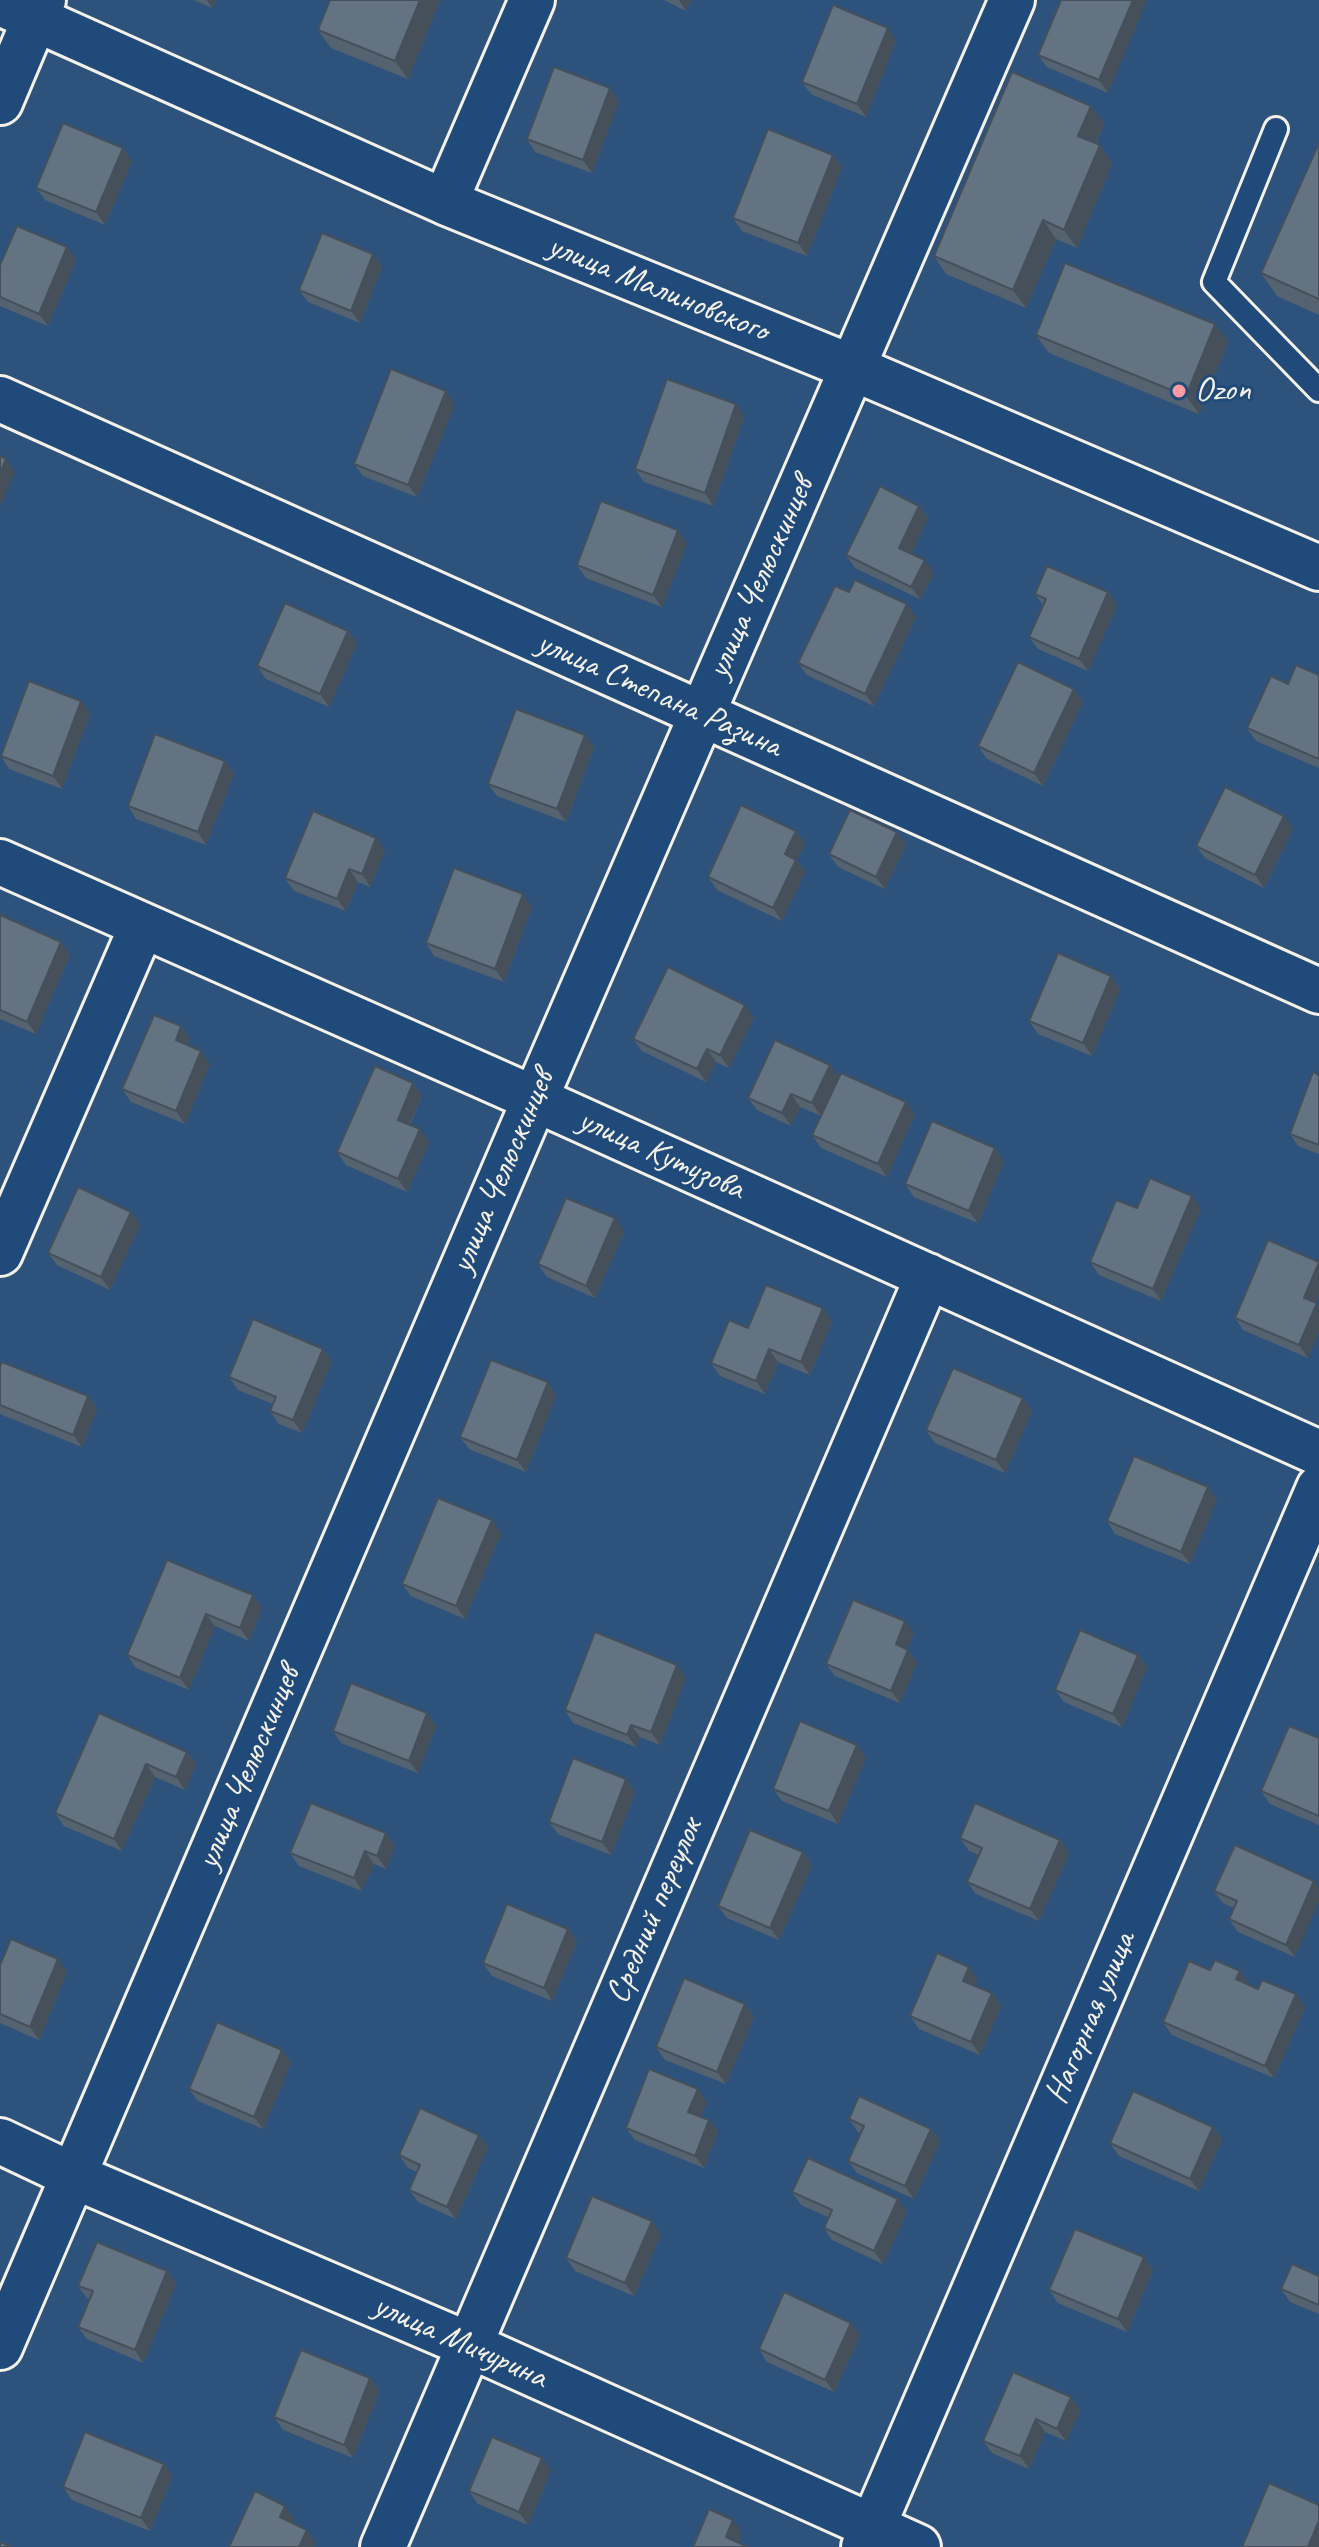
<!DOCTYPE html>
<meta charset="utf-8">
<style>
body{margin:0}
canvas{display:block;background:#2d527c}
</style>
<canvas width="1319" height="2547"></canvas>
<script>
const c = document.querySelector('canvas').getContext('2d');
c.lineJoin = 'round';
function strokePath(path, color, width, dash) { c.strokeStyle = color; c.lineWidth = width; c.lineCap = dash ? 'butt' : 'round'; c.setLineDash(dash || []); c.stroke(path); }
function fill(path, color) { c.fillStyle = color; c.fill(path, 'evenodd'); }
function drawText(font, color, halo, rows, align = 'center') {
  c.font = font + ' Caveat,sans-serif'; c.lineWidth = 6; c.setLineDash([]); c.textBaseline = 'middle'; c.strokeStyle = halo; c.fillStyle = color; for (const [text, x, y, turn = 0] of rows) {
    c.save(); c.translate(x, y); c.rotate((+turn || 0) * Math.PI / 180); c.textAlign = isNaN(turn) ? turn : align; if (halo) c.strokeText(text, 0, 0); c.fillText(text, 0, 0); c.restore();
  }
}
const service = new Path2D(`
 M1276,129l-62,153 105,108`);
const minor = new Path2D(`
 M0,3l445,199 408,166 466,200
 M0,102l43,-102
 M445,202l87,-202
 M0,399l1319,592
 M0,862l535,237 784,354
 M0,1253l142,-327
 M0,2141l76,36 393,168 449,202
 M0,2347l535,-1248 477,-1099
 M383,2547l545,-1271
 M864,2547l455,-1059`);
strokePath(service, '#f4f1e8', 28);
strokePath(minor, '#f4f1e8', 50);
strokePath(service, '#1f4a7a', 22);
strokePath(minor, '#1f4a7a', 44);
fill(new Path2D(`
 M194,0h22l-4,8z
 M440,0l-32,79 -77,-31 -13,-18z
 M664,0h27l-5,11z
 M1061,0l47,93 -61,-26 -9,-12z
 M896,40l-30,77 -55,-23 -9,-12z
 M619,101l-27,72 -57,-21 -8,-13z
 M1104,124l-8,20 4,1 12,19 -35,84 -21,-9 -30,69 -80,-34 -12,-18z
 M1319,143v172l-42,-19 -16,-23z
 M833,155l9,12 -35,89 -65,-25 -9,-13z
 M132,161l-27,64 -60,-25 -9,-12z
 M373,254l9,13 -22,56 -52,-21 -9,-12z
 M76,260l-28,66 -48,-20v-41z
 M1215,324l13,18 -29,72 -150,-61 -13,-18z
 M455,404l-38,93 -54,-21 -9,-12z
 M736,404l8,13 -31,89 -69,-24 -9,-13z
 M919,506l9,12 -17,36 23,19 -14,26 -65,-31 -9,-13z
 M687,543l-25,64 -76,-29 -9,-13z
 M849,592l67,25 -42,89 -67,-31 -9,-12z
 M1108,592l9,13 -29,66 -50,-22 -9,-12 14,-32 -8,-11z
 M348,631l9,12 -28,64 -63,-28 -9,-13z
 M1319,675v93l-63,-27 -9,-13 41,-44z
 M1074,689l9,13 -40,84 -56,-27 -9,-13z
 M90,713l-28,76 -53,-20 -8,-13z
 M594,747l-28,75 -69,-26 -9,-12z
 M225,761l9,13 -28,71 -70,-26 -8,-13z
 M1293,829l-29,59 -59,-30 -9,-12z
 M796,831l9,13 -8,16 8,12 -23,49 -65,-31 -9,-13z
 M376,838l9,12 -15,37 -12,-5 -12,29 -52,-20 -9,-13z
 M906,844l-21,45 -47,-22 -9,-13z
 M532,907l-28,75 -70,-26 -8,-13z
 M0,915l70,39 -34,80 -36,-15z
 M1120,989l-28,67 -54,-22 -9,-13z
 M754,1018l-25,50 -13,-6 -10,20 -64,-31 -9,-12z
 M190,1039l-3,6 23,19 -25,60 -54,-22 -9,-13z
 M830,1065l8,13 77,36 -28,63 -66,-29 -9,-13 9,-19 -21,-9 -9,19 -34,-16 -9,-12z
 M1319,1075v79l-21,-8 -8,-12z
 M413,1083l9,13 -12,29 19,17 -22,50 -61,-27 -9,-13z
 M1004,1161l-26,62 -64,-26 -9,-13z
 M1201,1208l-40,93 -62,-26 -9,-13z
 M140,1224l-30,66 -53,-25 -9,-12z
 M624,1231l-29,67 -48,-21 -9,-13z
 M1316,1303l-8,55 -65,-28 -8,-12z
 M823,1308l9,13 -22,54 -32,-13 -13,32 -45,-18 -9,-13 37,-35z
 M323,1349l9,12 -30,72 -23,-9 -9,-13 3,-7 -35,-14 -9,-13z
 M0,1367l88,29 9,13 -15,38 -82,-33z
 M556,1395l-30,77 -57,-23 -9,-12z
 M1023,1398l9,13 -27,62 -70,-30 -9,-13z
 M1208,1487l9,12 -27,65 -75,-30 -8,-13z
 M501,1533l-36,86 -54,-23 -9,-12z
 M167,1560l95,48 -13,33 -34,-15 -26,64 -53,-22 -9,-13z
 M914,1633l-7,16 10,13 -17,41 -65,-27 -9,-12z
 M1138,1655l9,12 -25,60 -58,-25 -9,-12z
 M686,1677l-26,68 -20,-8 -4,10 -63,-24 -8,-13z
 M99,1713l88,39 9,12 -11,26 -30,-13 -33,74 -58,-25 -9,-13z
 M436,1726l-18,47 -77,-30 -8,-12z
 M1319,1738v87l-49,-21 -9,-13z
 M866,1757l-28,67 -56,-23 -9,-12z
 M626,1779l9,13 -24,63 -53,-21 -9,-12z
 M386,1833l9,13 -9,23 -12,-5 -12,27 -63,-25 -9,-13z
 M960,1838l100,2 9,13 -30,68 -63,-27 -9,-12 12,-27 -10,-4z
 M803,1852l9,13 -33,75 -52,-22 -9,-12z
 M1314,1881l-19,76 -57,-25 -9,-13 5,-11 -11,-5 -9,-12z
 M568,1929l9,13 -25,59 -60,-25 -9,-13z
 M0,1965l67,7 -28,68 -39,-17z
 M1210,1970l39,13 -1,2 57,22 -31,71 -102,-43 -9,-13z
 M978,1980l-3,6 17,7 9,13 -21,49 -61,-26 -9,-13z
 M745,2004l9,13 -28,67 -61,-24 -9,-13z
 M282,2050l9,13 -28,66 -65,-28 -9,-12z
 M707,2102l-6,14 8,4 9,12 -14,36 -69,-28 -9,-12z
 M849,2119l82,10 9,12 -26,58 -57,-26 -9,-12 13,-28 -3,-1z
 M1213,2127l9,12 -23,52 -80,-35 -9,-13z
 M488,2147l-32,72 -38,-17 -9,-12 8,-18 -9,-4 -9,-13z
 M792,2192l115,20 -24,52 -51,-24 -8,-12 4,-11 -27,-12z
 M661,2234l-27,62 -59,-25 -9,-13z
 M1153,2270l-26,62 -69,-29 -9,-13z
 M1319,2276v38l-29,-12 -9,-13z
 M176,2284l-33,79 -56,-24 -9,-12 11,-28 -2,-1 -9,-12z
 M860,2335l-26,57 -67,-30 -8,-13z
 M370,2378l9,13 -26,67 -70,-28 -9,-13z
 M1071,2397l9,13 -14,31 -21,-9 -16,37 -37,-16 -9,-12z
 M164,2464l8,12 -22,55 -78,-31 -9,-13z
 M551,2470l-23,55 -50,-21 -9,-13z`), '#556370');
fill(new Path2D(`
 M207,0h9l-4,8z
 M420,0h20l-32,79 -13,-18z
 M679,0h12l-5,11z
 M1133,0h14l-39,93 -9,-13z
 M888,28l8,12 -30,77 -9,-13z
 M610,88l9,13 -27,72 -9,-13z
 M1091,106l13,18 -13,30 -13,-18z
 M1100,145l12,19 -35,84 -13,-18z
 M123,148l9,13 -27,64 -9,-13z
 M833,155l9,12 -35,89 -9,-13z
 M1043,220l13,19 -30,69 -13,-18z
 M67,247l9,13 -28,66 -9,-12z
 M373,254l9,13 -22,56 -9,-12z
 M1215,324l13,18 -29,72 -13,-18z
 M446,391l9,13 -38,93 -9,-12z
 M736,404l8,13 -31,89 -8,-13z
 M6,459l9,13 -15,35v-34z
 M919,506l9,12 -20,43 -9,-13z
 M678,530l9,13 -25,64 -9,-12z
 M925,560l9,13 -14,26 -9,-12z
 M1108,592l9,13 -29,66 -9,-12z
 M907,604l9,13 -42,89 -9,-12z
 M348,631l9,12 -28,64 -9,-13z
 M1074,689l9,13 -40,84 -9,-13z
 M81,701l9,12 -28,76 -9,-13z
 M585,735l9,12 -28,75 -9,-13z
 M225,761l9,13 -28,71 -8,-13z
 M1284,816l9,13 -29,59 -9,-13z
 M796,831l9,13 -8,16 8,12 -23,49 -9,-13 12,-54z
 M897,832l9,12 -21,45 -9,-12z
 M376,838l9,12 -15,37 -8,-13z
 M349,869l9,13 -12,29 -9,-12z
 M523,894l9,13 -28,75 -9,-13z
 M61,942l9,12 -34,80 -9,-12z
 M1111,976l9,13 -28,67 -9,-13z
 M745,1005l9,13 -25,50 -9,-13z
 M181,1026l9,13 -6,14 -8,-13z
 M707,1049l9,13 -10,20 -9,-13z
 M201,1051l9,13 -25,60 -9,-13z
 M830,1065l9,13 -18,38 -9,-13z
 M413,1083l9,13 -16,36 -8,-12z
 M791,1094l9,13 -9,19 -9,-13z
 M906,1102l9,12 -28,63 -9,-13z
 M420,1129l9,13 -22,50 -9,-13z
 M995,1148l9,13 -26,62 -9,-12z
 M1192,1196l9,12 -40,93 -8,-12z
 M131,1212l9,12 -30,66 -9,-13z
 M615,1218l9,13 -29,67 -9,-12z
 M1319,1264v33l-6,14 -9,-13z
 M1317,1303l2,3v26l-11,26 -9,-13z
 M823,1308l9,13 -22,54 -9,-13z
 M323,1349l9,12 -30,72 -9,-13z
 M769,1349l9,13 -13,32 -9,-13z
 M548,1382l8,13 -30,77 -9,-12z
 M88,1396l9,13 -15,38 -9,-12z
 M1023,1398l9,13 -27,62 -9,-13z
 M1208,1487l9,12 -27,65 -9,-12z
 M492,1520l9,13 -36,86 -9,-13z
 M253,1595l9,13 -13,33 -9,-13z
 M206,1614l9,12 -26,64 -9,-12z
 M905,1621l9,12 -10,23 -8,-12z
 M908,1650l9,12 -17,41 -9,-12z
 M1138,1655l9,12 -25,60 -9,-13z
 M677,1665l9,12 -26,68 -9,-13z
 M427,1713l9,13 -18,47 -9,-12z
 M631,1725l9,12 -4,10 -9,-12z
 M857,1745l9,12 -28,67 -9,-13z
 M187,1752l9,12 -11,26 -9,-13z
 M146,1764l9,13 -33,74 -8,-12z
 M626,1779l9,13 -24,63 -9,-13z
 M386,1833l9,13 -9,23 -9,-13z
 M1060,1840l9,13 -30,68 -9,-12z
 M365,1851l9,13 -12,27 -8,-13z
 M803,1852l9,13 -33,75 -9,-12z
 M1314,1881l5,7v14l-24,55 -9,-12z
 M568,1929l9,13 -25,59 -8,-13z
 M58,1959l9,13 -28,68 -9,-13z
 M969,1967l9,13 -7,14 -8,-13z
 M1240,1971l9,12 -4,9 -9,-13z
 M992,1993l9,13 -21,49 -9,-13z
 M1296,1994l9,13 -31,71 -9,-12z
 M745,2004l9,13 -28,67 -9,-12z
 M282,2050l9,13 -28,66 -9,-12z
 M698,2089l9,13 -10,23 -9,-13z
 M709,2120l9,12 -14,36 -9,-12z
 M1213,2127l9,12 -23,52 -9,-12z
 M931,2129l9,12 -26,58 -9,-13z
 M479,2135l9,12 -32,72 -9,-12z
 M898,2199l9,13 -24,52 -9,-13z
 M652,2221l9,13 -27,62 -9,-13z
 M1144,2257l9,13 -26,62 -9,-13z
 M167,2271l9,13 -33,79 -8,-13z
 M851,2323l9,12 -26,57 -9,-12z
 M370,2378l9,13 -26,67 -9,-13z
 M1071,2397l9,13 -14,31 -9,-12z
 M1036,2419l9,13 -16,37 -9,-13z
 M542,2458l9,12 -23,55 -9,-13z
 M164,2464l8,12 -22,55 -9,-13z
 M285,2506l9,13 -5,11 -9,-13z
 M733,2520l9,13 -6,14 -10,-10z
 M1319,2521v26h-11z
 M307,2530l9,13 -2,4h-15z`), '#45505b');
const building = new Path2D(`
 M330,0h90l-25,61 -77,-31z
 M1061,0h72l-34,80 -61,-25z
 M833,5l55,23 -31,76 -55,-22z
 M554,67l56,21 -27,72 -56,-21z
 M1012,72l79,34 -13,30 22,9 -36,85 -21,-10 -30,70 -79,-34z
 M63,123l60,25 -27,64 -60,-24z
 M768,129l65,26 -35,88 -65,-25z
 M1319,143v156l-58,-26z
 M17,226l50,21 -28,67 -39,-17v-32z
 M322,233l51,21 -22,57 -52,-21z
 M1065,263l150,61 -29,72 -150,-61z
 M391,369l55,22 -38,94 -54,-21z
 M667,379l69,25 -31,89 -70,-24z
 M0,456l6,3 -6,14z
 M880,486l39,20 -20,42 26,12 -14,27 -65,-32z
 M601,501l77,29 -25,65 -76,-30z
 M1047,566l61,26 -29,67 -50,-22 17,-38 -11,-5z
 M855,580l52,24 -42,90 -67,-31 37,-77 14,6z
 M285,603l63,28 -28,63 -63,-28z
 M1018,662l56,27 -40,84 -56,-27z
 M1296,665l23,10v84l-72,-31 24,-52 17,8z
 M29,681l52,20 -28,75 -52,-20z
 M516,709l69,26 -28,74 -69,-25z
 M155,734l70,27 -27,71 -70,-26z
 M1225,787l59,29 -29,59 -59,-29z
 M741,805l55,26 -11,23 11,6 -23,48 -65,-31z
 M850,810l47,22 -21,45 -47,-23z
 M313,811l63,27 -14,36 -13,-5 -12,30 -52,-21z
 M454,868l69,26 -28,75 -69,-26z
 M0,915l61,27 -34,80 -27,-12z
 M1058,953l53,23 -28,67 -54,-22z
 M668,967l77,38 -25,50 -13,-6 -10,20 -64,-30z
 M154,1015l27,11 -5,14 25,11 -25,60 -54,-22z
 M775,1040l55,25 -18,38 -21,-9 -9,19 -34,-15z
 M375,1066l38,17 -15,37 22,9 -22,50 -61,-27z
 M1313,1072l6,3v70l-29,-11z
 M841,1073l65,29 -28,62 -66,-29z
 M932,1121l63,27 -26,63 -64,-27z
 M1150,1178l42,18 -39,93 -63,-27 26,-62 21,8z
 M78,1187l53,25 -30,65 -53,-24z
 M566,1198l49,20 -29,68 -48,-22z
 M1268,1240l51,22 -15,36 13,5 -18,42 -64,-27z
 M766,1285l57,23 -22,54 -32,-13 -13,32 -45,-18 18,-43 19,8z
 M253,1319l70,30 -30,71 -23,-9 6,-14 -47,-20z
 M491,1360l57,22 -31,78 -57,-23z
 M2,1362l86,34 -15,39 -73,-30v-38z
 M953,1368l70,30 -27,62 -70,-30z
 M1134,1456l74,31 -27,65 -74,-31z
 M438,1498l54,22 -36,86 -54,-22z
 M167,1560l86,35 -13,33 -34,-14 -26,64 -53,-23z
 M853,1600l52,21 -9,23 12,6 -17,41 -65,-27z
 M1080,1630l58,25 -25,59 -58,-24z
 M595,1632l82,33 -26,67 -20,-7 -4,10 -62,-25z
 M351,1683l76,30 -18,48 -76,-30z
 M99,1713l88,39 -11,25 -30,-13 -32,75 -59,-26z
 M800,1721l57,24 -28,66 -56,-22z
 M1289,1726l30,12v78l-58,-25z
 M573,1758l53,21 -24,63 -53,-20z
 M311,1803l75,30 -9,23 -12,-5 -11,27 -64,-25z
 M975,1803l85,37 -30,69 -63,-27 15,-34 -22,-10z
 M750,1830l53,22 -33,76 -52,-22z
 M1235,1845l79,36 -28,64 -57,-26 8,-18 -23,-10z
 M507,1904l61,25 -24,59 -61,-25z
 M11,1939l47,20 -28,68 -30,-13v-49z
 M937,1953l32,14 -6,14 29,12 -21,49 -61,-26z
 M1215,1960l25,11 -4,8 22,10 4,-9 34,14 -31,72 -102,-44 26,-61 21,9z
 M684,1978l61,26 -28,68 -61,-25z
 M217,2022l65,28 -28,67 -65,-28z
 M649,2069l49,20 -10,23 21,8 -14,36 -69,-28z
 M1133,2091l80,36 -23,52 -80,-36z
 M859,2096l72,33 -26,57 -57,-25 16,-35 -15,-7z
 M420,2108l59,27 -32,72 -38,-17 11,-25 -21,-10z
 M808,2158l90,41 -24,52 -50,-23 8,-18 -40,-18z
 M592,2196l60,25 -27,62 -59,-25z
 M1075,2229l69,28 -26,62 -69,-29z
 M97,2242l70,29 -32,79 -57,-23 15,-36 -15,-5z
 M1292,2264l27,12v29l-38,-16z
 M784,2292l67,31 -26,57 -66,-31z
 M301,2350l69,28 -26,67 -70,-28z
 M1013,2372l58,25 -14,32 -21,-10 -16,37 -37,-15z
 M85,2432l79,32 -23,54 -78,-31z
 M492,2437l50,21 -23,54 -50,-21z
 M1269,2483l50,22v16l-11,26h-66z
 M255,2491l30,15 -5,11 27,13 -8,17h-70z
 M709,2509l24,11 -7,17 22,10h-55z
 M0,2542l12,5h-12z`);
fill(building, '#637382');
strokePath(building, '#45505b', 2);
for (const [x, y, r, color] of [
 [1179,391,8,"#ff9aa2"]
]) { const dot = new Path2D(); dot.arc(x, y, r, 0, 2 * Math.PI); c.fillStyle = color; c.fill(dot); strokePath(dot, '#1f4a7a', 3); }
drawText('34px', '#f4f1e8', '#1f4a7a', [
 ["улица Малиновского",658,289,22],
 ["улица Челюскинцев",761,578,-66],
 ["улица Степана Разина",659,695,24],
 ["улица Кутузова",661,1155,24],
 ["улица Челюскинцев",503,1172,-67],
 ["улица Челюскинцев",249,1768,-67],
 ["Средний переулок",655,1911,-67],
 ["Нагорная улица",1091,2018,-67],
 ["улица Мичурина",460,2342,24]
]);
drawText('34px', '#f4f1e8', '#1f4a7a', [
 ["Ozon",1195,391]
], 'left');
</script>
